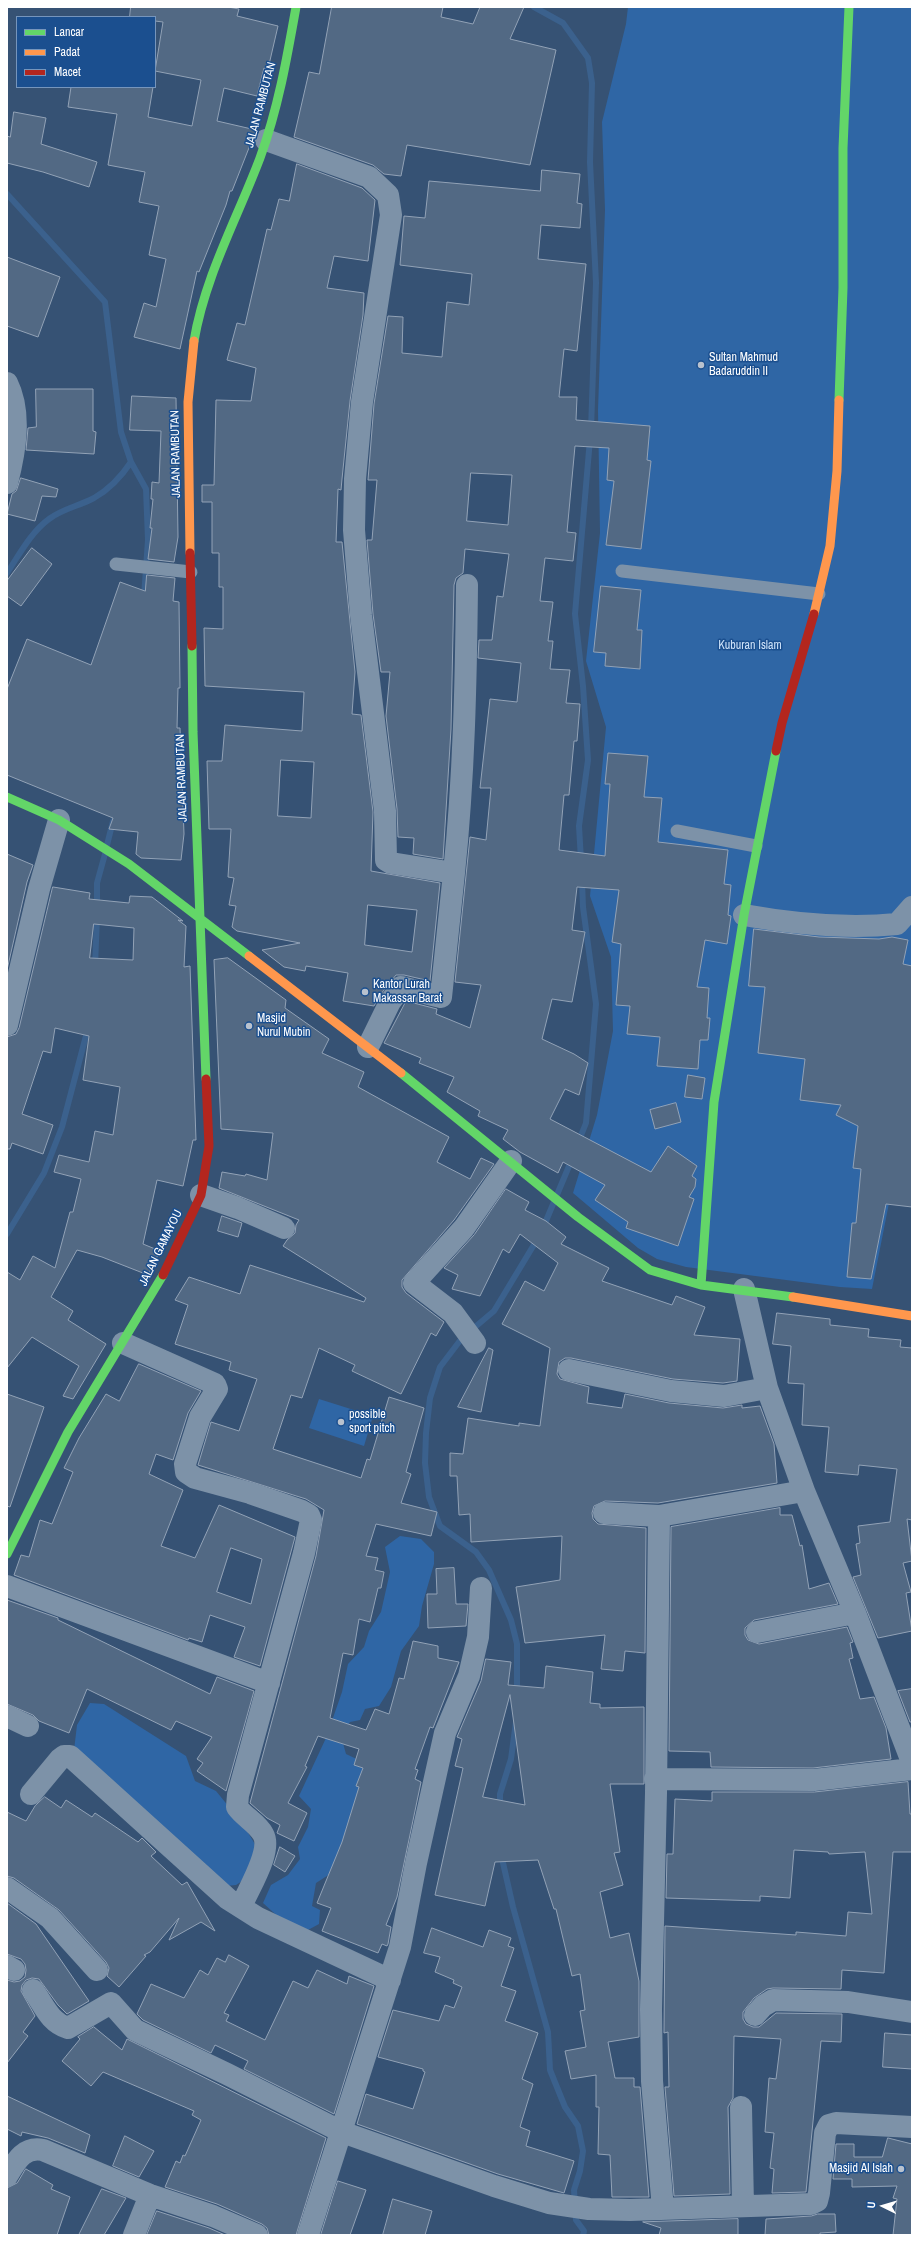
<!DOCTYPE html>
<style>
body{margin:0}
#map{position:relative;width:919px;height:2242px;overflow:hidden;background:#365274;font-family:"Archivo Narrow",sans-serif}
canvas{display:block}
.frame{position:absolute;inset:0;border:8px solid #fff;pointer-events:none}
.legend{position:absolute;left:16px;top:16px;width:140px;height:72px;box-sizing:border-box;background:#1b4f8f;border:1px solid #7695bc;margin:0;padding:5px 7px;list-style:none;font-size:12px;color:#fff}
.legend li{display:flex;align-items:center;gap:8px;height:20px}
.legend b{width:20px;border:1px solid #7695bc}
.north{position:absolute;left:863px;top:2186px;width:40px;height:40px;-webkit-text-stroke:3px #1b4f8f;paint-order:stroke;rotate:275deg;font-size:11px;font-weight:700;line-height:16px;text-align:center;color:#fff}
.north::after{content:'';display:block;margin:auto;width:14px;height:18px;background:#fff;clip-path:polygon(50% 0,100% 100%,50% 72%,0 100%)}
</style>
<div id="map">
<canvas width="919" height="2242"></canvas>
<div class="frame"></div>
<ul class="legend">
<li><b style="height:5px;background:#63d668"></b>Lancar</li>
<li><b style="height:5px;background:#ff974d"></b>Padat</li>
<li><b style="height:5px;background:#b3261e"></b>Macet</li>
</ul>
<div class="north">U</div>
</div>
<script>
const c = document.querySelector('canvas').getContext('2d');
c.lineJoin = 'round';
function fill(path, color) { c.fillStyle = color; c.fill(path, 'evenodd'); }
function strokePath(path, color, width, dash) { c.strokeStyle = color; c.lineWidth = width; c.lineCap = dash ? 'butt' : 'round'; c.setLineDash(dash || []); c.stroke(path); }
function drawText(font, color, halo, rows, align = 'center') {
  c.font = font + ' "Archivo Narrow",sans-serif'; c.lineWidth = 3; c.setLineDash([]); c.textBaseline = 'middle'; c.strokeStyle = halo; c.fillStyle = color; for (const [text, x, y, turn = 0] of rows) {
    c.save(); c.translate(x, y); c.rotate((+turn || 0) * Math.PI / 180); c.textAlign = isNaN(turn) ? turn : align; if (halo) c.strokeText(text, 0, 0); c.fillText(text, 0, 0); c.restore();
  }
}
fill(new Path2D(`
 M628,7h284v1109l-21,77 -19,96 -32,-2 -154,-20 -29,-8 -19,-11 -65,-55 24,-78 16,-84 -2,-74 -21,-61 16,-169 -20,-66 14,-128 -2,-123 7,-200 -3,-88 24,-98z
 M319,1399l54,17 -9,30 -55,-18z
 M400,1536l21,3 13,13v12l-12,42 -3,20 -18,25 -10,36 -12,19 -14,3 -5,11 -10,2 -9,14 5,18 17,8 -4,33 -12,47 -17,32 -14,9 -4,23 8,4 -1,14 -11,6 -24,-8 -21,-19 8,-18 17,-10 12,-16 -2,-12 10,-20 3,-18 -12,-13 27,-58 16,-46 6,-28 16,-17 5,-16 12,-19 9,-40 -5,-25z
 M90,1703l14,1 82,52 9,25 21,10 27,33 13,22 -6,30 -14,9 -21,2 -143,-120 5,-42z`), '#2f66a5');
strokePath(new Path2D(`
 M534,7l29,16 25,35 4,25 -2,79 6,121 -5,147
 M7,194l98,108 16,130 10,30c-10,15 -21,27 -37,36 -15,8 -32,11 -45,21 -18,13 -30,36 -42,54
 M131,462l15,27 2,51 -4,57
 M107,845l6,-24
 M581,860l-2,-34 9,-66 -5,-74 -8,-72 15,-175
 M97,908v-25l8,-29
 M95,966l2,-49
 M578,1143l8,-20 10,-119 -13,-97 -1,-26
 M543,1228l29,-69
 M7,1234l37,-61 18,-46 26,-99
 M517,1693v-49l-6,-24 -22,-50 -13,-18 -36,-26 -11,-29 -4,-34 1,-30 4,-35 10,-31 22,-29 32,-27 44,-73
 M500,1807v-13l11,-35 5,-37
 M501,1854l12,53 35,125 2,38 15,37 13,19 5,25 -3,20 -6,19 2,30 8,11 -1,4`), '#3b618d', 6);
const building = new Path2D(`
 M131,7h97l11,2 -2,7 41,10 -10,43 -4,-1 -7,28 -33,-8 -7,33 39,9 -24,61h-2l-4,14 -27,67 -2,-1 -17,78 -46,-12 10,-34 12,4 10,-48 -17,-4 10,-49 -20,-4 6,-30 -37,-7 9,-51 -49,-7 3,-20h82l-5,30 44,9 9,-46 -46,-9 8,-49 -8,-1v-4h-25z
 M332,7h111l-2,10 32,7 7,-17h44l-14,32 46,11 -26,115 -123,-20 -6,31 -17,-2 -11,-9 -79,-28 15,-65 10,2z
 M14,112l32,6 -5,26 56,18 -8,25 -46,-15 -36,-9v-27l3,1z
 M297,164l65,24 13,12 -7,61 -34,-5 -7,32 37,5 -1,22 -13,86 -8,78 -1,11 -3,-1 -2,53h6l13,130 -3,42 9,1 12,97 -2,59 69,12 -10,98 -26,-6h-8l-16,20 -6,11 -31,-5 5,-28 -42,-7 -1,5 -21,-4 -22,-17 38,-7 -63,-12 -5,-4 4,-21 -7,-1 5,-27 -6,-1 3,-48h-22l-2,-68h15l3,-36 77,6 2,-39 -99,-6 -1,-58 19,1v-42h-4v-34h-7v-51h-10v-17h12l2,-85 35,1 5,-33 -29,-8 10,-37 8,2 22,-96 4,1 8,-31 10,2zM281,760l33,2 -3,56 -33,-2zM368,905l49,5 -5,42 -47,-7z
 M542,170l38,4 -3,29 5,1 -2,24 -39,-3 -3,34 48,5 -9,87 -13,-2 -5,48h18l-1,23 74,6 -3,34 4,1 -10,88 -35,-4 8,-64 -7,-1 2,-32 -34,-2 -8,86 9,1 -3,28 -28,-3 -5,43 13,1 -5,39h5l-3,28 20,1 -4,33 14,1 -3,37h-3l-5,54h-5l-5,55 46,6 5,-72h-5l3,-31 40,3 -4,41 18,1 -4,44 70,8 -4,34 7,1 -3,30 3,1 -4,28 -22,-4 -8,47 12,1 -2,30h3l-2,22h-8l-2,29 -41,-3 3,-29 -33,-3 3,-28 -14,-1 5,-61 -9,-2 7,-52 -42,-3 -5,43 13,2 -13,70 -20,-3 -10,40 32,15 14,9 -9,32 -14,-6 -15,30 101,53 17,-26 29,20 -5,10 4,3 -1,8 -6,10 5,2 -16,47 -52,-18 2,-6 -33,-22 10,-15 -42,-23 -5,11 -38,-21 -17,-13 5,-9 -30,-14 2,-5 -33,-19 7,-15 -35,-14 2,-5 -37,-15 22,-42 31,8 -1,5 34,14 11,-43 -26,-3 15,-145 16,3 5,-52h-11l10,-89 27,3 4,-39 -43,-5 1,-18h13l5,-44 6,1 6,-43 -44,-5 -2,24 -7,5 -2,7 -3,144 -8,130 -30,-5 1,-16 -16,-1 -1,-28 -11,-93 4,-44h-9l-8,-58 -6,-74h5l5,-60h-9l6,-76 14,-88 15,1 -1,36 40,4 5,-55 22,3 3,-31 -72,-9 4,-49 21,2 4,-37 111,10zM471,473l41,2 -4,50 -41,-4z
 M7,257l53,20 -22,60 -31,-11z
 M36,389h57v42l3,1 -2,22 -68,-4 2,-22 8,-1z
 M132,396l44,2 2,139 -4,25 -26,-3 4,-31h-2l3,-29h-2l1,-17 7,1 2,-52 -31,-1z
 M21,478l37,11 -2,8 -14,-1 -7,25 -28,-7 5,-20 4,-3z
 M32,548l20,16 -31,42 -14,-10v-15z
 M147,575l28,3 -2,23 6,1 1,86h-2l-1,40h3l4,106 -3,26 -40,-2 -5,-4 2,-22 -29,-3 4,-11 -106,-43v-86l20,-50 64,26 29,-83 25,9z
 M601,586l40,4 -4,40h5l-2,39 -35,-3 1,-13 -12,-1z
 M7,854l26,11 -6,17 -20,88z
 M53,887l37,6 -1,6 40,4 1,-7 22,1 31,24 -5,-1 8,6 -2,41 6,-1 6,174h-3l-10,46 -26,-6 -14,64 17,7 -12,24 -46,-18 -25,-7 -26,47 22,14 -5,9 38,24 -33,55 -10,-3 16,-30 -47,-29 -25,31v-96l13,8 13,-24 22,12 15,-56h3l8,-33 -27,-7 5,-17 30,7 6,-31 18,4 7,-48 -37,-7 6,-44 -34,-8 -4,25 -8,-2 -21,63 31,11 -10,29 -31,-11 -2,6h-3v-112l9,-3 3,-6zM94,924l40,4 -1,32 -43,-2z
 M754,929l65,8 60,2 13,-2 16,3 -5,24 9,2v241l-26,-3 -15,75 -24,-2 5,-54h4l5,-54 -8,-1 5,-42 -22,-11 5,-10 -41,-5 5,-41 -47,-6 7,-66 -16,-1z
 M228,958l58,42 -1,8 44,31 -7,14 42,19 -6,15 91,50 -12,25 33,17 11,-21 13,6 -40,56 -52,60v7l4,6 38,29 -8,14 -5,-3 -30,61 -49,-23 3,-6 -36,-17 -17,50 -11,-3 -18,54 88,29 6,-19 3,1 19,-63 35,11 -18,64 5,2 -10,29 36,9 -6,24 -55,-12 -10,32 12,2 -3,12 9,2 -3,16h-3l-8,34 -11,-3 -6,36 -10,-2 -13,65 36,12 9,-21 14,5 10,-36 5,1 9,-38 25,5v12l21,4 -26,66 -3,-1 -15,42 3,1 -3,9 6,3 -24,115 -11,28 5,2 -3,17 -1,2 -5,-2 -4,9 -56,-22 9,-23 -14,-5 25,-61 17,-55 -3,-1 7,-18 -9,-3 5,-16 -41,-13 -13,30 2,1 -19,36 19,10 -13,28 -17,-8 3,-8 -13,-7 -17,-15 66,-247 8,-46 -18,-11 -108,-34 13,-43 28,9 18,-52 -28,-9 2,-8 -56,-18 13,-39 -13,-5 14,-23 51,17 10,-29 114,37 2,-4 -83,-52 4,-6 8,-7 1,-8 3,-5 -80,-32 3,-16 23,4 1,-2 21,6 6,-47 -52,-4 -7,-169z
 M688,1075l17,3 -3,21 -17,-2z
 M676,1103l5,19 -26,7 -5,-19z
 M506,1189l23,13 -4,8 21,11 20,16 -5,7 48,24 -7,13 70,24 4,-9 29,11 -11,28 46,4 -3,42 -14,2 -50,-4 -102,-21h-6l-6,4 -2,12 3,5 29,8 -2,16 35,5 3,-14 44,9 54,5 19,-3v3l18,-2 14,38 3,39 -119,20 -53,-2 -11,5 -2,7 1,6 5,5 48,4 -1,125 -20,-2 -2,20 -22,-2 4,-34 -80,8 -9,-56 44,-7 2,-44 -91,6 -1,-28 -11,1 -2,-39h-7v-23l13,1 5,-36 51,8v-3l21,3 10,-78 -48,-24 23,-43 19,10 14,-28 -38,-29 -11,19 -6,-4 -23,47 -28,-7 6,-14 -14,-7 30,-33z
 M222,1216l20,7 -4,14 -20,-6z
 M777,1313l53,6v6l39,4 -1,8 33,3 -1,7 12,1v172l-5,-1 5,42 -9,2 8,29 -5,1 6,38 -34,7 -25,-61 8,-2 -5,-31 4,-1 -2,-17 32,-4 7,-53 -38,-4 -1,10 -33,-3 4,-45 -27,-2 2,-41 -16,-1 3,-37 -18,-2z
 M489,1348l4,2 -12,62 -23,-5z
 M139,1364l62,27 -13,22 -15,47 -17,-6 -7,20 34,16 -22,56 34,12 24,-53 76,32 -35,129 -26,-9 11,-30 -35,-12 -8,27 -13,-4 -1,2 -174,-65 7,-20 8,2 11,-37 12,4 21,-52 -9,-4 15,-30 27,-44 13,7zM231,1548l31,11 -11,45 -34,-12z
 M7,1394l37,13 -34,100 -3,-1z
 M780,1508v7h12l8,31 2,-1 7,44 20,-6 9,21 -84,16 -9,8v7l3,5 11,4 88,-17 6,15 -3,1 3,15 -4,1 11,40 14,-2 12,31 5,31 -78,9 -102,-1 -1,-15 -41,-1 2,-224z
 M454,1568l2,36h12l-2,22 -38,2 -1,-34h10l-1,-25z
 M7,1600l51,18v2l152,74 7,-17 37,14 -28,100 -29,-20 6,-8 -6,-4 15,-22 -36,-16 -5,9 -84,-41 -18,44 -30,-12 -6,-6 -26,-11z
 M486,1659l25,3 -3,23 36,3 2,-22 47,6 -3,31 10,1v4l44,-1v77h-34l10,68 -6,1 9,32 -23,7 10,46 19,-5 10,48v56l-31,5 7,36h19v9h6l9,110h-37l-2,-42 -12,-1 1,-47h-3v-32l-25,4 -6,-28 21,-4 -6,-36 5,-1 -5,-36 -8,2 -16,-67h-2l-16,-49 -43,2 -10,44 -50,-11 28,-127 -8,-2 7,-27 -5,-2 24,-56zM510,1695l15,110 -42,-8z
 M912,1689v33h-2l-12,-31z
 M908,1782l2,32h2v38h-19l-9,121 -42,-3 -1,19 -68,-1 -6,1 -13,9 -11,14v7l3,5 7,3h6l17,-14 66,1 -1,28 -20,-1 -15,151 -34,1 2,-24 -4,-1 4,-35 -9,-1 4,-54 7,1 5,-40 -47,-3 -1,62 -5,9 2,87 -56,2 -9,-109h4l-1,-55 -4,1 1,-107 131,9v-3l50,4 2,-24 24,2 -7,-62 -36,2 -1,-2 -34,-2 -4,48 -30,-2v5l-94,-3 1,-44h6l2,-55 37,2v-9h102z
 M45,1797l16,11 5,-8 26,17 3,-4 43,29 4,-4 14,14 -5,4 31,29 5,-3 28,49 -14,-9 -32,18 10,-22 -29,34 -6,3 2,1 -27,31 -12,-11 2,-8 -3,-6 -47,-52 -45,-32 -7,-2v-64l19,9 9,-15z
 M280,1847l15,9 -10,16 -11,-7z
 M7,1903l29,21 53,77 -22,13 -9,-9 -19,-26 -7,-1 -6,2 -4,5 -1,6 14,25 -12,16 5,4 -21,27v-83l7,2 6,-1 5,-4 1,-7 -1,-6 -4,-5 -14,-5z
 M432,1928l51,19 6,-17 22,8 -3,8 6,2 -13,38 15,5 -11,30 33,12 -16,46 11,5 -13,43 10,4 -4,15 48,15 -10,32 -66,-19 -141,-50 9,-30 47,15 12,-37 -2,-1v-2l-45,-12 15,-47 46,11 6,-16 9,3 8,-21 -9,-4 1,-3 -19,-8 5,-15 -16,-4z
 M229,1955l20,11 -25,47 5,2 -3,6 39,19 28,-59 15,7 9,-18 30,14 2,-8 25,10 -40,128 -90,-45 4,-8 -33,-16 -4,8 -68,-33 -6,-6 14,-30 33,14 16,-28 8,5 9,-17 8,4z
 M94,2027l28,23 5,-11 199,99 -30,97h-27l-2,-7 -5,-4 -45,-20 -52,-17 11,-26 4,2 3,-8 2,1 16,-36 -9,-5 2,-4 -91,-39 -12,14 -29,-25 18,-22 -2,-2z
 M885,2033l27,2v34l-29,-2z
 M7,2096l83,39 -5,18 -37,-15 -26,-6 -1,4 -14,-7z
 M125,2136l29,15 -15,26 -26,-11z
 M888,2138l24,6v91h-19l4,-36 -4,-1 4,-12 -45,1v-8h-19l3,-35h18v13h28z
 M26,2169l27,16 -2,4 19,8 -13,38h-50v-47l10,-5z
 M338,2181l28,9 -16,45h-29z
 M102,2189l24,9 -22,37h-25z
 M393,2199l39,12 -7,24h-42z
 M157,2211l52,17 16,7h-78z
 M818,2214h17l1,18 -16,1v2h-55l1,-16 45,-3z
 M738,2219v16h-79l2,-7 -18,-6z`);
fill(building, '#526984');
strokePath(building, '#92a2b6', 1);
strokePath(new Path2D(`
 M116,564l75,8
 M622,571l197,23
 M677,831l79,15`), '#7d92a8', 13);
strokePath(new Path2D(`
 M266,140l103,37 19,18 3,20 -29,187 -7,77 -1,51 7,85 24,196 1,49 5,3 63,10 -13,124 -40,-10 -11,15 -22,45
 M7,383c15,30 8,69 0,100
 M454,873c10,-96 12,-192 13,-288
 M744,915c50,9 102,14 153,9l15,-17
 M7,1025l32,-136 20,-69
 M201,1195l37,13 46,20
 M744,1289l23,99 37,103 51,122 57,149
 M123,1343l92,41 2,5 -17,28 -15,47 1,8 9,6 55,15 52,18 7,4 2,5 -7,33 -66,242 -1,12c7,10 20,16 26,27 10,17 -15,55 -22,73
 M475,1343l-22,-30 -39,-30 50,-55 47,-67
 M569,1370l102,21 53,5 43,-8
 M604,1513l55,3
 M7,1586l262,97
 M757,1632l98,-19
 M7,1716l21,10
 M655,1779l159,1 98,-11
 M31,1794l29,-35 4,-3h6l158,143 30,19 132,62
 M7,1888l43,30 47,52
 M7,1966l7,4
 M33,1990c11,15 16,32 35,38l43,-25 24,27 92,44 115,58 152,54 55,17 40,6 41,1 181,-6 6,-3 2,-8 6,-60 4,-8 7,-2 76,4
 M755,2015l8,-9 10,-6 75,2 64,10
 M741,2107l2,99
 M7,2176c9,-15 17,-30 36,-26l107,45 63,21 44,19
 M663,2209l-11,-128 -1,-72 5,-216 3,-277 145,-25
 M134,2235l16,-40
 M308,2235l92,-288 16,-84 29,-130 24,-57 9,-39 3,-49`), '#7d92a8', 22);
strokePath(new Path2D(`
 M194,341c11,-65 43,-122 66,-183 18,-49 27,-100 36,-151
 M839,400l4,-112v-140l6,-141
 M192,646l1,86 13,347
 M7,797l52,23 70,44 120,92
 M401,1073l177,144 72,53 51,15 92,12
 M701,1285l13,-183 30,-187 32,-164
 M7,1554l61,-122 95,-157`), '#63d668', 9);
strokePath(new Path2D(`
 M190,553l-2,-151 6,-61
 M814,614l16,-68 7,-75 2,-71
 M249,956l152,117
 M793,1297l119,19`), '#ff974d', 9);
strokePath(new Path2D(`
 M190,553l2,93
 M776,751l6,-28 32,-109
 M163,1275l38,-80 8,-49 -3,-67`), '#b3261e', 9);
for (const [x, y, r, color] of [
 [701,365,4,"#b9c2ce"],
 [365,992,4,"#b9c2ce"],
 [249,1026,4,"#b9c2ce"],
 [341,1422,4,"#b9c2ce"],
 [901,2169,4,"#b9c2ce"]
]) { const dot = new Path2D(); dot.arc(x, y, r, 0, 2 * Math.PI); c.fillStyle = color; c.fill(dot); strokePath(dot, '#1b4f8f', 1.5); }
drawText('12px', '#fff', '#1b4f8f', [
 ["JALAN RAMBUTAN",261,105,-75],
 ["JALAN RAMBUTAN",176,454,-91],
 ["JALAN RAMBUTAN",182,778,-92],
 ["JALAN GAMAYOU",161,1248,-64]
]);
drawText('12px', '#fff', '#1b4f8f', [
 ["Sultan Mahmud",709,358],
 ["Badaruddin II",709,372],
 ["Kantor Lurah",373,985],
 ["Makassar Barat",373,999],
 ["Masjid",257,1019],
 ["Nurul Mubin",257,1033],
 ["possible",349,1415],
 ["sport pitch",349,1429],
 ["Masjid Al Islah",893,2169,"right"]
], 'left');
drawText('12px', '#cfe3fa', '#1b4f8f', [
 ["Kuburan Islam",750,646]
]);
</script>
